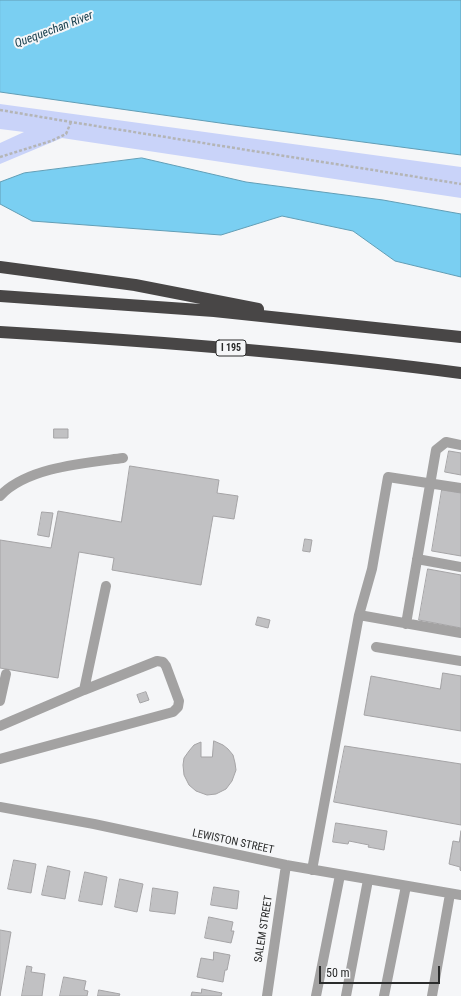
<!DOCTYPE html>
<style>
body{margin:0}
#map{position:relative;width:461px;height:996px;overflow:hidden;background:#f5f6f8;font-family:"Roboto Condensed",sans-serif}
canvas{display:block}
.scale{position:absolute;left:319px;top:966px;width:121px;height:18px;box-sizing:border-box;border:2px solid #2a2b2b;border-top:0;padding-left:5px;font-size:12px;line-height:14px;white-space:nowrap;color:#2a2b2b;-webkit-text-stroke:3px #f5f6f8;paint-order:stroke}
</style>
<div id="map">
<canvas width="461" height="996"></canvas>
<div class="scale">50 m</div>
</div>
<script>
const c = document.querySelector('canvas').getContext('2d');
c.lineJoin = 'round';
function fill(path, color) { c.fillStyle = color; c.fill(path, 'evenodd'); }
function strokePath(path, color, width, dash) { c.strokeStyle = color; c.lineWidth = width; c.lineCap = dash ? 'butt' : 'round'; c.setLineDash(dash || []); c.stroke(path); }
function drawText(font, color, halo, rows, align = 'center') {
  c.font = font + ' "Roboto Condensed",sans-serif'; c.lineWidth = 4; c.setLineDash([]); c.textBaseline = 'middle'; c.strokeStyle = halo; c.fillStyle = color; for (const [text, x, y, turn = 0] of rows) {
    c.save(); c.translate(x, y); c.rotate((+turn || 0) * Math.PI / 180); c.textAlign = isNaN(turn) ? turn : align; if (halo) c.strokeText(text, 0, 0); c.fillText(text, 0, 0); c.restore();
  }
}
fill(new Path2D(`
 M0,104l461,63v31l-399,-60 -62,26v-21l24,-11 -24,-3z`), '#c9d3f9');
const water = new Path2D(`
 M0,0h461v155l-234,-31 -227,-32z
 M142,158l104,24 137,18 78,14v63l-66,-16 -42,-30 -71,-15 -61,19 -189,-14 -32,-17v-22l24,-9z`);
fill(water, '#7acff2');
strokePath(water, '#629eb6', 1);
const building = new Path2D(`
 M54,429h14v9h-14z
 M449,451l12,2v22l-16,-3z
 M130,466l89,14 -2,13 21,3 -4,23 -21,-3 -12,69 -89,-15 2,-12 -35,-6 -21,126 -58,-10v-128l51,8 7,-37 63,11z
 M442,490l19,3v63l-29,-5z
 M42,512l11,1 -4,24 -11,-2z
 M305,539l7,1 -2,12 -7,-1z
 M428,569l33,6v53l-42,-8z
 M258,617l12,3 -2,8 -12,-3z
 M443,673l18,3v55l-97,-16 7,-39 69,13z
 M146,692l3,8 -9,3 -3,-8z
 M214,741l9,4 5,4 5,6 2,8 1,7 -4,11 -6,8 -10,5 -9,1 -11,-4 -7,-6 -5,-10 -1,-10 1,-7 5,-7 5,-6 7,-3v15h11z
 M345,746l116,18v61l-127,-23z
 M336,823l51,8 -3,19 -16,-3 1,-2 -20,-4 -1,3 -15,-2z
 M461,831v40l-1,-1v-3l-11,-3 4,-23 6,1z
 M14,860l22,4 -5,29 -23,-4z
 M48,866l22,5 -5,28 -23,-4z
 M85,872l22,5 -5,28 -23,-4z
 M120,879l23,5 -6,28 -22,-5z
 M214,887l25,4 -2,18 -26,-4z
 M153,888l25,4 -3,22 -25,-3z
 M209,917l24,5 -2,9h3l-3,12 -26,-5z
 M0,930l11,2 -11,64z
 M214,952l16,3 -3,15h-2l-2,12 -26,-5 4,-19 12,2z
 M27,966l5,1 -1,5 14,2 -3,22h-20z
 M64,977l22,4 -2,9 4,1 -1,5h-27z
 M202,989l20,4 -1,3h-30l1,-4 9,1z
 M99,990l21,4 -1,2h-21z`);
fill(building, '#c1c1c3');
strokePath(building, '#a5a4a6', 1);
strokePath(new Path2D(`
 M0,110l71,12 390,62
 M0,157l51,-16 15,-7 5,-12`), '#b4b5b6', 2.5, [3, 2]);
strokePath(new Path2D(`
 M0,496c27,-29 85,-33 123,-38
 M417,559l44,8
 M359,615l13,-46 16,-92 73,11
 M406,624l30,-174 10,-8 15,3
 M376,647l85,14
 M0,701l6,-27
 M0,726l84,-36 22,-104
 M0,759l173,-47 5,-5 1,-6 -13,-35 -3,-4 -6,-1 -73,29
 M0,807l94,17 192,41 175,30
 M312,870l47,-255 102,18
 M267,996l19,-131
 M316,996l24,-121
 M346,996l22,-116
 M384,996l22,-110
 M432,996l18,-102`), '#a3a2a2', 10);
strokePath(new Path2D(`
 M0,267l135,18 123,24
 M0,296l214,15 247,26
 M0,332c154,9 308,21 461,41`), '#484646', 12);
for (const [x, y, w] of [
 [231,348,30]
]) { const box = new Path2D(); box.roundRect(x - w / 2, y - 8, w, 16, 3); c.fillStyle = '#f5f6f8'; c.fill(box); strokePath(box, '#2a2b2b', 1); }
drawText('bold 10px', '#2a2b2b', null, [
 ["I 195",231,348]
]);
drawText('11px', '#2a2b2b', '#f5f6f8', [
 ["LEWISTON STREET",233,842,12],
 ["SALEM STREET",264,929,-81]
]);
drawText('italic 12px', '#19404e', '#f5f6f8', [
 ["Quequechan River",54,30,-21]
]);
</script>
